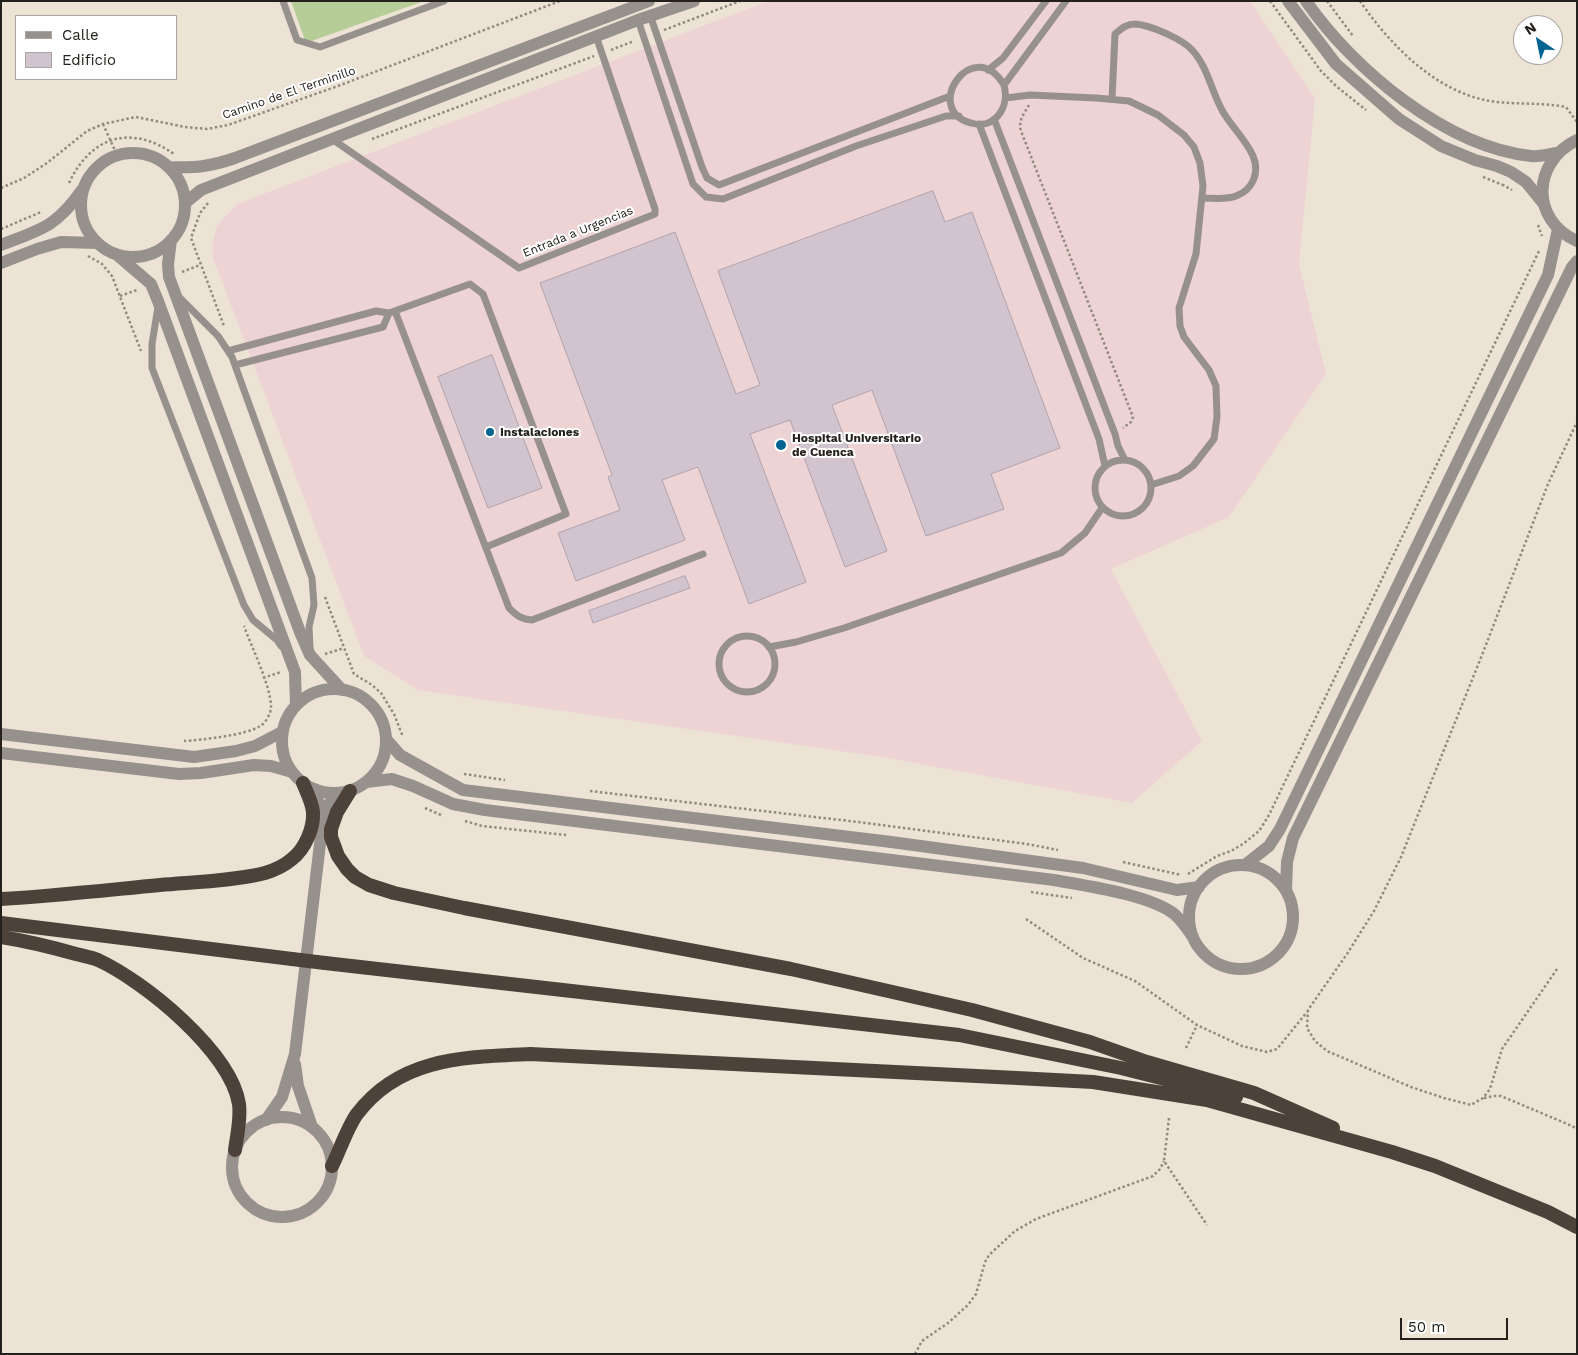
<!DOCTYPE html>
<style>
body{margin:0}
#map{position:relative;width:1578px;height:1355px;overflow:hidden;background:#ece3d5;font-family:"Work Sans",sans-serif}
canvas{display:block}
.frame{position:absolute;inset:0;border:2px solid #24211c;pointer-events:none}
.legend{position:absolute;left:15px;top:15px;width:162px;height:65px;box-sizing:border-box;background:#fff;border:1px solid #a7a6a4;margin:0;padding:6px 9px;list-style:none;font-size:15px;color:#24211c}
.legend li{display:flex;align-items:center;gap:10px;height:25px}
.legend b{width:25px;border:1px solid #a7a6a4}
.north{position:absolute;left:1513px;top:15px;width:50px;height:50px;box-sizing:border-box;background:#fff;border:1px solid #a7a6a4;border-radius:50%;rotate:326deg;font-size:14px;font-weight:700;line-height:20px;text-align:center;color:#24211c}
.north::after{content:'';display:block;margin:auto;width:18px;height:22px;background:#006493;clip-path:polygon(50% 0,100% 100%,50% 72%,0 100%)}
.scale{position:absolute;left:1400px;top:1318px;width:108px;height:22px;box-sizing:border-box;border:2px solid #24211c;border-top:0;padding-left:6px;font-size:15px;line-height:18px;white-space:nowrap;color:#24211c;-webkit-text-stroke:4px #fff;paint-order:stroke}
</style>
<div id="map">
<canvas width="1578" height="1355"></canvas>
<div class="frame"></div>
<ul class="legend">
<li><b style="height:6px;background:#97918d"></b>Calle</li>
<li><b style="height:14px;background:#d1c4cf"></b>Edificio</li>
</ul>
<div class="north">N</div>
<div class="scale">50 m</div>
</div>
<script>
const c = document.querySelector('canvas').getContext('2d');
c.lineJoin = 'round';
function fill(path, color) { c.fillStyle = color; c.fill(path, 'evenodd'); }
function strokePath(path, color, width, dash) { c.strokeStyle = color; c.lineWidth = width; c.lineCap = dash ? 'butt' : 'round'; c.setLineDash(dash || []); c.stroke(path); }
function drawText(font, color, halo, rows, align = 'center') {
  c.font = font + ' "Work Sans",sans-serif'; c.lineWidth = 4; c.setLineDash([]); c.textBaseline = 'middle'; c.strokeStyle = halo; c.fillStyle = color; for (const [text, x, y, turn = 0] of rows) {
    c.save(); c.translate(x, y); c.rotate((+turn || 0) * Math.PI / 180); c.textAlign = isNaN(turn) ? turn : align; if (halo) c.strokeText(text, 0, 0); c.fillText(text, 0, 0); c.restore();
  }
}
fill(new Path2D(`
 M768,1h482l65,97 -16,166 27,110 -97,143 -118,52 91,172 -70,62 -250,-46 -464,-67 -54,-34 -151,-398v-17l4,-15 20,-22z`), '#eed3d4');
fill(new Path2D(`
 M291,1h133l-118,42z`), '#b6cd97');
const building = new Path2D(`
 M933,191l12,31 27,-10 88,236 -69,26 13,35 -78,27 -54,-146 -40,15 55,146 -42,16 -55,-147 -40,14 56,148 -57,22 -51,-137 -36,13 23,60 -109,41 -18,-48 62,-23 -12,-33 4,-2 -72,-192 135,-51 61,162 24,-9 -42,-114z
 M492,355l50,133 -54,20 -50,-131z
 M685,576l5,12 -97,35 -4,-12z`);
fill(building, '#d1c4cf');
strokePath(building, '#b0a3ae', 1);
strokePath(new Path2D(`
 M1270,1l51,70 15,15 30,24
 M1327,1l26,35
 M1360,1c30,44 76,91 130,100 25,4 51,1 76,6l11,15
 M664,30l76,-29
 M611,50l23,-9
 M1029,105c-5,9 -11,15 -8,26l112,286 -2,5 -8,6
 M103,124l14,31
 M372,139l222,-83
 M1483,177l20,8
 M69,183c22,-47 62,-59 105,-29
 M1503,184v1l9,5
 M1,188l23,-10 23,-15 40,-32 16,-7 33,-7 49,10 22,2 21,-4 110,-39 222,-85
 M208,203l-8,10 -9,25 33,88
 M1538,225l4,11
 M1,229l40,-17
 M88,256l14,8 10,12 29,75
 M182,272l18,-7
 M120,296l17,-6
 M325,597l29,77 18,11 9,8 13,21 9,23
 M325,654l19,-6
 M263,678l18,-6
 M184,741c17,-1 63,-6 76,-15 6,-3 11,-13 11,-19 0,-21 -20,-61 -27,-81
 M464,774l41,6
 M590,791l268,31 169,22 31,6
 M425,808l16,7
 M465,821l17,5 84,9
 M1123,862l58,13
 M1188,874l29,-18 14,-5 12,-7 16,-13 10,-16 270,-564
 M1031,892l41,6
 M1026,919l57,39 52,23 62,44 45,21 25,6 10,-3 30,-37
 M1557,969l-55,80 -12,40 -7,9 -12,7 -27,-7 -33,-11 -84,-36 -12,-10 -8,-13 1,-18 39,-56 27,-43 27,-54 83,-207 64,-166 29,-62
 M1186,1048l11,-23
 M1484,1098l10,-2h7l71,30 5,3
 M1169,1118l-5,43 43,64
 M915,1354l7,-13 26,-18 20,-18 8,-11 9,-32 4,-7 26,-24 21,-12 117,-43 7,-7 4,-8`), '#908a80', 2.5, [2.5, 2.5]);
strokePath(new Path2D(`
 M283,1l14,39 23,7 124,-46
 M650,15l52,152 5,11 12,7 231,-89
 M638,20l55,164 13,13 17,2 133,-53 90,-30h13
 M988,70l15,-12 43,-57
 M1004,85c-31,-52 -83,25 -33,38 24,7 39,-16 33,-38l62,-84
 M1006,98l24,-3 66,3 33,3 29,14 26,20 10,12 6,16 3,23 -7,68 -17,54 1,18 4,11 25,33 7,16 1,31 -3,22 -21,27 -14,10 -28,9
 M1112,99l3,-65c6,-5 11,-10 20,-10 15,1 48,15 58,27 15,17 19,42 30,61 9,15 23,28 30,44 7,16 0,34 -17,40 -10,4 -23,2 -34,2
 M994,119l121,315 3,12 7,14
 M979,124l120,315 6,27
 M332,139l187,129 136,-54v-5l-59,-173
 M180,298l38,38 14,21 80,221 2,27 -5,22 1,20
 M158,307l-6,37v24l92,237 9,15 24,20 4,6
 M395,311l114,297c8,8 12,11 23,12l171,-66
 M389,313l81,-29 13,10 83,220 -80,33
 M228,351l148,-40 13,2 -6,14 -148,38
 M1095 488a28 28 0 1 1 56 0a28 28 0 1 1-56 0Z
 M719 664a28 28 0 1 1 56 0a28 28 0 1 1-56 0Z
 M769,647l27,-5 48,-14 217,-75 24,-20 17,-25`), '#97918d', 7);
strokePath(new Path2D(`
 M1288,1l48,63 63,55 42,27 34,14 22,6 14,6 15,10 17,21
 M1306,1c47,68 140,146 225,155 8,1 18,-2 26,-3
 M1577,140c-45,22 -47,80 0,101
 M81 205a52 52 0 1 1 104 0a52 52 0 1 1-104 0Z
 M168,167c27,1 41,0 67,-9l414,-157
 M185,203l16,-13 437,-170 56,-19
 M171,240l-3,24 1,13 131,355 10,23 32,35
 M1,245c41,-16 55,-18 81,-55
 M116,254l35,30 7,17 137,371 1,33
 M1,263l36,-14 24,-7 36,1
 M282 741a52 52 0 1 1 104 0a52 52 0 1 1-104 0Z
 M1,734l193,23 42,-6 19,-5 27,-14
 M386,739l14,16 63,35 428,52 192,26 94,22 22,-3
 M1,753l178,21 22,-1 53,-8 17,1 21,6
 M366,782l26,-3 21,7 40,18 32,6 569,70c33,6 92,14 119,33 8,6 14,16 20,24
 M1245,865l24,-19 11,-17 268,-554 10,-46
 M1189 917a52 52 0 1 1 104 0a52 52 0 1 1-104 0Z
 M1286,891l1,-29 6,-24 279,-571 5,-6`), '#97918d', 12);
strokePath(new Path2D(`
 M314,789l8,23v10
 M295,1064l3,22 14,41
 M232 1167a50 50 0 1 1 100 0a50 50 0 1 1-100 0Z
 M266,1120l16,-23 13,-43 27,-227 8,-24 5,-10`), '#97918d', 12);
strokePath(new Path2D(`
 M350,791l-13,21 -6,17v8l7,19 9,13 8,8 14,8 25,8 70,15 327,61 181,41 118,32 57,20 107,31 79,35
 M1,899c53,-3 106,-9 159,-14 33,-3 74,-4 105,-12 10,-3 20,-8 27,-14 13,-10 22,-31 21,-47 -1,-10 -6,-19 -10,-29
 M1,923l291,36
 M1,937c26,4 50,10 75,17 7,2 15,3 22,6 46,21 133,92 141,144 2,15 -2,31 -4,46
 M325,963l634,72 162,33 115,29
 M332,1166c7,-14 16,-40 25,-52 43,-57 108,-57 173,-60l487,24 76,4 114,18 185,52 43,14 113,46 29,15`), '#4d423a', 14);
strokePath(new Path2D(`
 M292,959l33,4`), '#4d423a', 14);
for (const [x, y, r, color] of [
 [490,432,5,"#006493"],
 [781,445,6,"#006493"]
]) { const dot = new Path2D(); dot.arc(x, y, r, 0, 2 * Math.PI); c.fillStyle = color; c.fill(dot); strokePath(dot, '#fff', 2); }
drawText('12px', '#24211c', '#fff', [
 ["Camino de El Terminillo",289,93,-19],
 ["Entrada a Urgencias",578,232,-22]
]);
drawText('bold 12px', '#24211c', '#fff', [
 ["Instalaciones",500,432],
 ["Hospital Universitario",792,438],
 ["de Cuenca",792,452]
], 'left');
</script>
